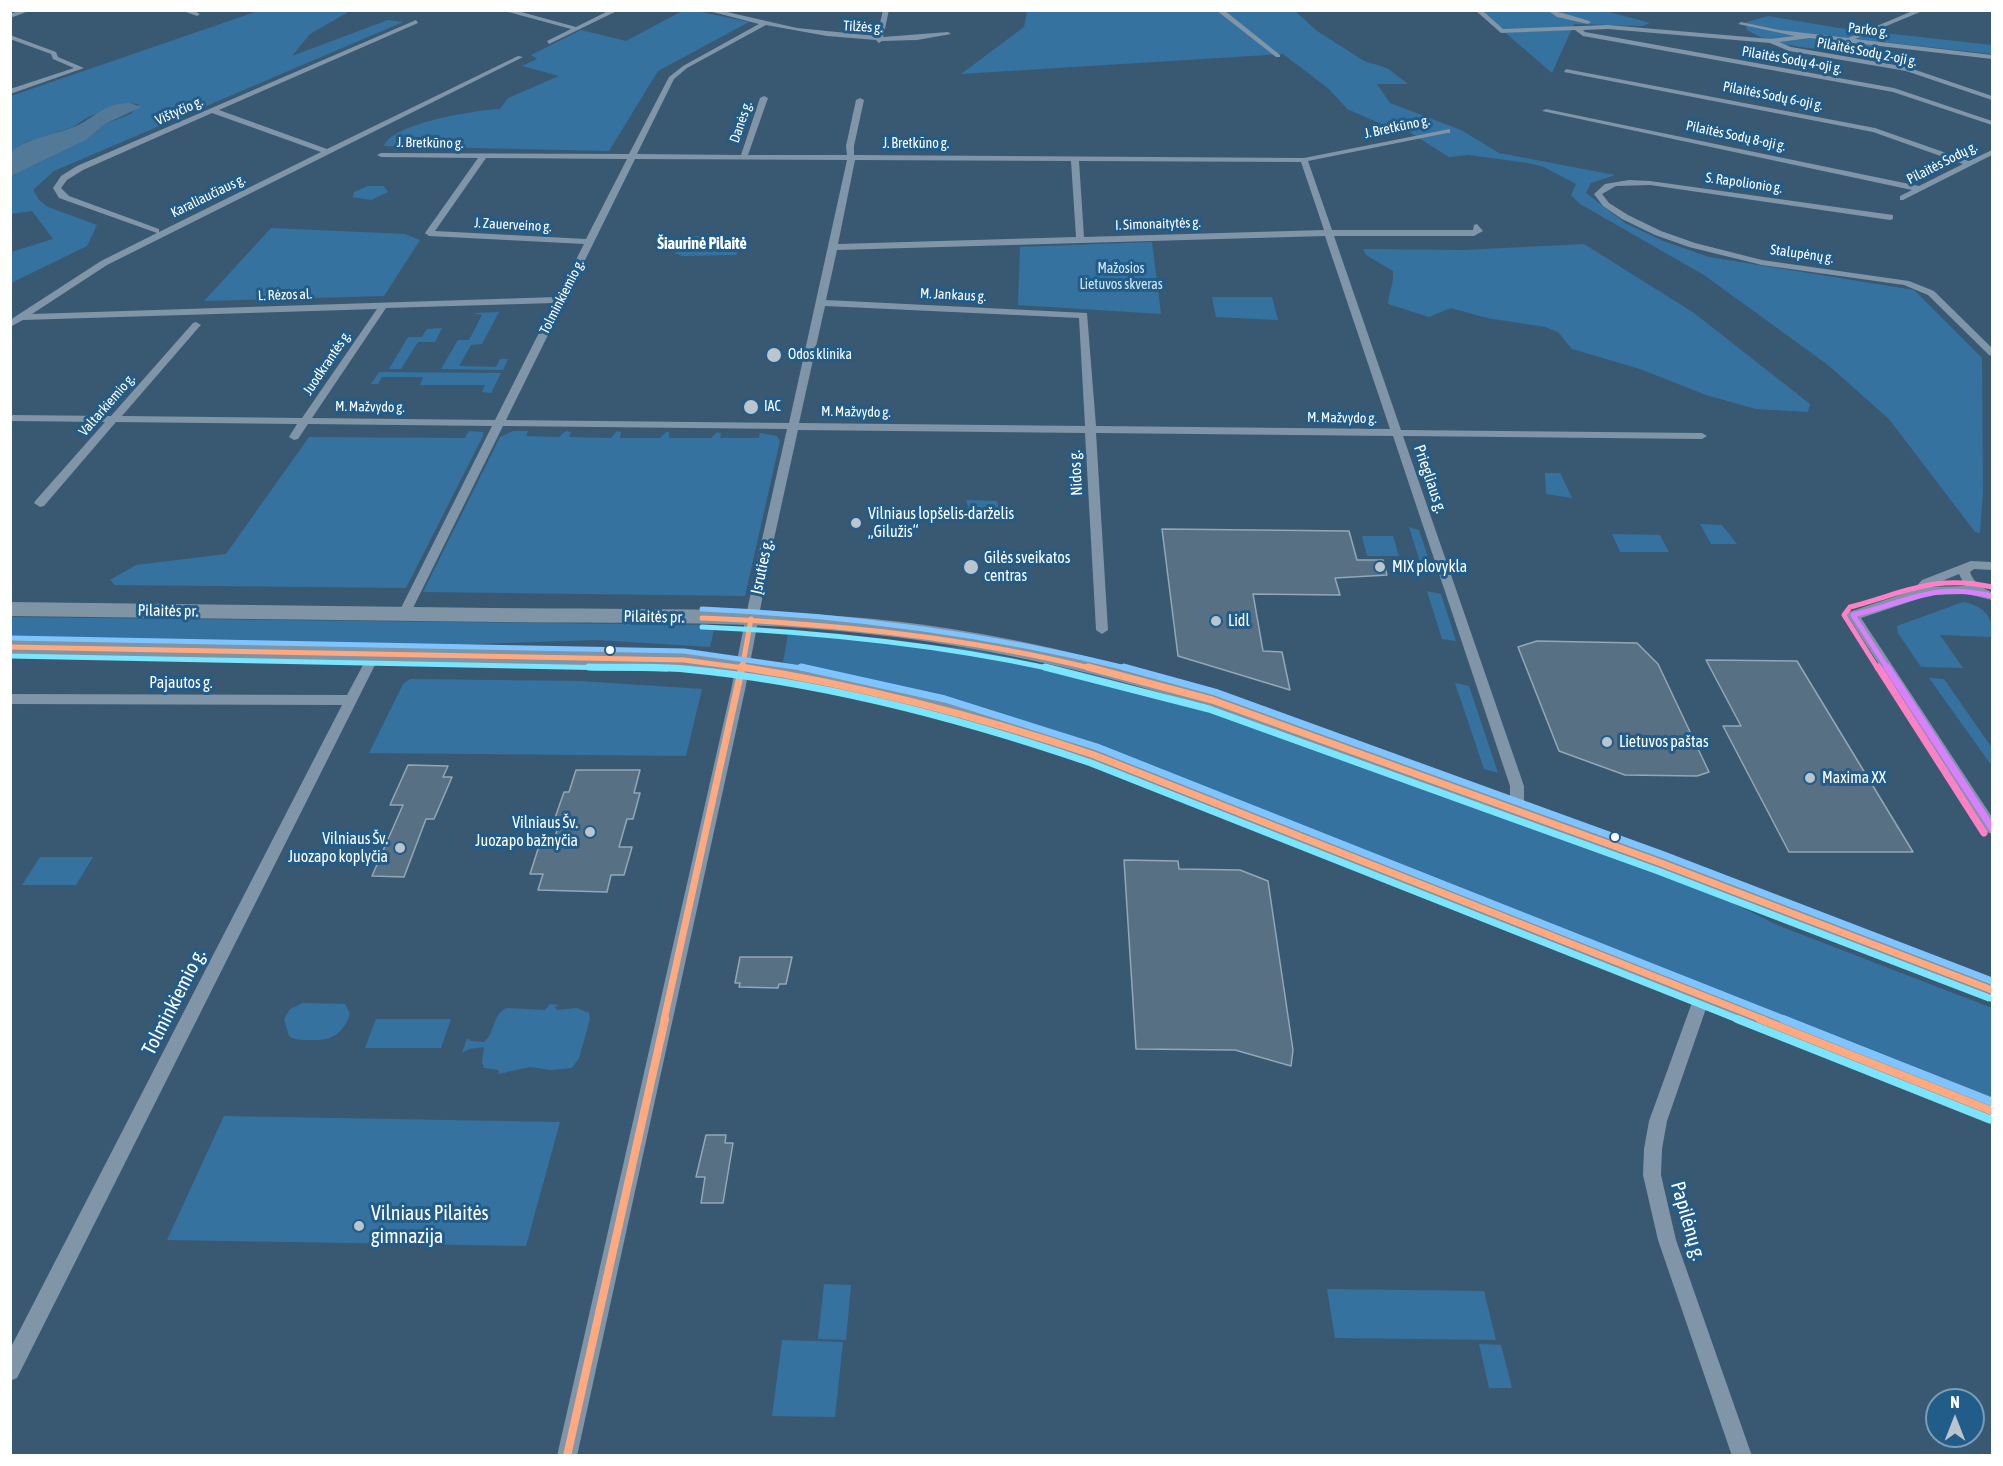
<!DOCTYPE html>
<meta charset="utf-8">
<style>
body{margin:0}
#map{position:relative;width:2003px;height:1466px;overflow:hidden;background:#395972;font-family:"Asap Condensed",sans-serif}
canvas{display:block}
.frame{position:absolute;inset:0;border:12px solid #fff;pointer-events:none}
.north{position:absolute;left:1925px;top:1388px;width:60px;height:60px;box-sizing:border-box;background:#225c89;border:2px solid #7a9db8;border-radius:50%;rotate:0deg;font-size:16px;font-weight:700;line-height:24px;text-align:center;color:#fff}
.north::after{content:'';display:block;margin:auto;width:21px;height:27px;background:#bac5ce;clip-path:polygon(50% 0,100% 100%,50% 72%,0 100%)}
</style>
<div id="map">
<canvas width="2003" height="1466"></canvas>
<div class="frame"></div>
<div class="north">N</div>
</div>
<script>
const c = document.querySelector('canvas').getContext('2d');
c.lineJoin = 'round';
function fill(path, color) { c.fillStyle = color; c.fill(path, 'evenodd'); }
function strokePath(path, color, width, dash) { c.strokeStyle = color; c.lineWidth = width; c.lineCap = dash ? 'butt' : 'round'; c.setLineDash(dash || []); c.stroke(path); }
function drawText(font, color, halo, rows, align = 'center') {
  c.font = font + ' "Asap Condensed",sans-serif'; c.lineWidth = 6; c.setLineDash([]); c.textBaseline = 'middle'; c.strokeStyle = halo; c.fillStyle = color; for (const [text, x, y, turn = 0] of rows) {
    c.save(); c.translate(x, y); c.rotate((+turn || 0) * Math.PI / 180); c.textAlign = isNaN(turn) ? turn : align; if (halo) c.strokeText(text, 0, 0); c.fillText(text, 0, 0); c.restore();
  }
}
fill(new Path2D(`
 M684,10l13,1 52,11 -91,49 -49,80 -225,-5c8,-23 93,-36 116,-37l8,-11 51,-22 -37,-10 15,-7 -6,-4 50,-25 45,11z
 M258,11h92l-40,23 -18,22 96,-36 15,2 -349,149 -21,19 6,10 9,7 49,18 -10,21 -76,37v-31l42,-13 -21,-28 -21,3v-38l75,-36 19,-16 26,-10 8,-10 -16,-1 -37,15 -13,9 -47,15 -15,10v-56z
 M1027,11h268l22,20 47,30 23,7 21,16h-31l13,19 71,27 38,23 116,22 -24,8 -5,10 39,30 38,18 46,16 205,33 68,68 1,133 -3,42 -5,-1 -86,-113 -61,-54 -124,-90 -124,-71 -9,-9 5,-11 -32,-17 -16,-4 -60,-8 -19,2 -54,-34 -11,2 -37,-16 -18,-20 -46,-35 -322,20 63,-47z
 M1480,11h126l44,12 -8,3 -68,-2 -22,49z
 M1768,16l71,12 153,17v9l-110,-12 -10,3 4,6c-37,-1 -100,0 -130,-22l1,-7z
 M368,186h16l4,6 -17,8 -18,-3 1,-5z
 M271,228l134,6 15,6 -36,56 -180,5z
 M719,235l22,10 -5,10 -54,1 -7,-3 6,-16z
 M1152,242l9,72 -143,-9 2,-58z
 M1584,244l110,69 116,91 -2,8 -52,-3 -50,-14 -66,-26 -68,-20 -14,-17 -13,-5 -58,-9 -36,-10 -22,9 -41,-13c1,-12 6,-20 5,-33l-27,-16 -3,-6 101,1z
 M1212,297h60l6,23 -62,-3z
 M499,312l-17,32 -11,1 -12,21 37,1 4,-8h8l-5,11 -62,-1 17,-29h11l13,-25 -9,-2z
 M442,328l-7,14h-17l-17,27h-12l19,-32h14l5,-8z
 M379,372l122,1 -10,20 -9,-1 3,-7h-65l3,-8h-41l-4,7h-7z
 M469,431l14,1v4l-77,152 -291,-3 -5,-5 26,-15 90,-11 83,-117 156,1z
 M513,431h15l-2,5 33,1 7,-6 5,1 -2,5 42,1 6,-7 4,1 -1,6h40l6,-6h3v6h42l6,-6 4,2 -1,4h39l1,-5 17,3 3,5 -35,155 -322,-4 77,-155z
 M1545,473h15l12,25 -26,-4z
 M966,500l31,1 4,17 -32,-9z
 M1700,524l22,1 15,19h-26z
 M1409,527l10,3 13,39 -3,5 -5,1z
 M1612,534l48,1 9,17h-49z
 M1362,536h31l6,20h-32z
 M1427,591l14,3 15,47 -14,-2z
 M1963,602c21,4 30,14 29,35l-52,-2 23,33 -42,-1 -23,-34 -1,-7z
 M11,617l704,8 -5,22 -114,-7 -146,5 -439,-6z
 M788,634l178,14 138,29 114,35 509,188 50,25 215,83v92l-928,-367 -137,-41 -144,-30z
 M1929,678l15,1 48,69v18z
 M410,679l170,2 122,8 -16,67 -317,-3 34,-69z
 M1455,683l14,3 29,87 -14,-4z
 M40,857h53l-17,28h-54z
 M303,1003l42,1 5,10c-8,22 -20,27 -42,26 -8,0 -13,0 -19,-4l-5,-17 6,-10z
 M550,1004l9,1 -4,2 2,3 20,-2 12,5 1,6 -11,39 -7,10 -22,2 -20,-3 -32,7 1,-4 -15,-2 -2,-6 2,-15 -15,2 -7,4 5,-15 4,3 13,1c12,-10 7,-25 22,-34l39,2z
 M376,1019h75l-10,29h-76z
 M224,1116l336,6 -34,124 -359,-6z
 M824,1284l27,1 -5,55 -28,-1z
 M1327,1289l157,2 12,49 -161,-2z
 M782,1340l61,2 -8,75 -63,-1z
 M1479,1344l22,1 11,43h-23z`), '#36729f');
fill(new Path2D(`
 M130,103l11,4 -36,17 -19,16 -75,36v-24l5,-4c18,-11 39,-14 58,-21 20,-8 30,-25 56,-24z`), '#527a98');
const building = new Path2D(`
 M1162,529l187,2 8,29h26l4,15 -52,3 5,17 -87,-1 10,57 19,1 8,38 -112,-34z
 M1537,641l100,2 21,21 51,108 -12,4 -72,-1 -66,-24 -41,-104z
 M1706,660l91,1 116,191h-124l-66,-126h18z
 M408,765l40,1 -5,11h9l-18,42h-8l-22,58 -32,-1 31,-71h-13z
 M576,770h64l-6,23h6l-7,26h-6l-8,28h13l-8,28h-13l-4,17 -69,-2 5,-16h-13l9,-28h13l9,-28h-6l9,-26h5z
 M1124,860l54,1 1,8 61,1 28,11 25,169 -2,16 -56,-16 -99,-1z
 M740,957h52l-6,27h-7l-1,4 -39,-1 1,-4h-5z
 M706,1135h20l-1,8h8l-10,60h-22l4,-26h-9z`);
fill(building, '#577084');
strokePath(building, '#94a7b5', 1.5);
fill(new Path2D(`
 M21,10h11l-22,8v-4z
 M181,10h11l8,4 -3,2z
 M501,10h13l62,17 34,-17h9l-70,34 -2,-3 24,-12z
 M705,10h13l79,18 80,8 6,-26h6l-6,27 65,-5 3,2 -34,6 -35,1 -3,2 -3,-3 -49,-4 -61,-11 -79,43 -13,11 -37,75 104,1 19,-57 4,-2 4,2 -20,57h99l-1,-9 10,-46 4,-2 4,2 -10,46v9l450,3 146,-29v4h-3l-139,28 24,69h141l1,-5 3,-1 6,7 -9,5h-140l67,194 301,3 5,3 -5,3 -299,-3 121,350v25l-2,4 -5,2 -5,-2 -2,-4v-25l-117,-350 -297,-3 12,197 -6,4 -6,-4 -11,-197 -287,-3 -28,127 -25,133 -168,766h-20l174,-766 27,-133 29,-128 -284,-3 -93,188 -6,4 -6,-4 94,-188 -184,-2 -10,15 -4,1 -5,-3 8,-13 -181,-2 -72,84 -4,1 -6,-4 2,-3 69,-78 -95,-1v-6l101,1 82,-93 3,-1 5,3 -2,2 -77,89 180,2 75,-109 -354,11 -13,7v-7l91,-59 56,-28 -98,-35 -6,-10 8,-12 16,-10 339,-146 2,3 -199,87 108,39 191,-93 5,1 -416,208 -75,49 525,-17 27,-53 -155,-8 -4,-3 53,-75 -97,-1 -4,-2 4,-2 248,1 40,-77 14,-11 76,-42zM212,113l109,39 -162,80v-3l-90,-33 -8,-8 6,-8 16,-10zM486,158l141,1 -41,80 -151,-8zM635,159l212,1 -58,263 -283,-3zM855,160l216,1 5,76 -238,7zM1079,161l222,1 23,68 -240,7zM1325,236l65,193 -294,-3 -9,-113 -261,-13 11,-50zM554,303l-59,117 -183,-2 74,-110zM825,306l254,12 6,108 -286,-3z
 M1216,10h8l56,45v2h-4z
 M1475,10h7l21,19 105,-4 163,14 24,-3 -57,-12 3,-2 38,8 69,8 67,-28h10l-70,29 137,16v4l-182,-21 -31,4 12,5 116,20 85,29v4l-86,-29 -117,-20 -19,-8 -162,-14 -25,1 2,2 309,56 98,33v4l-99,-33 -310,-56 -8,-6 -74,3z
 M1547,10c7,0 37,9 44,12l-3,2 -31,-7z
 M10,35l46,17 2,5 26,11 -74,26v-5l64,-21 -21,-9 -2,-5 -41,-15z
 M1566,69l309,59 94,33 23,-11v5l-89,45h-3v-4l12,-6 -370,-79 4,-2 373,77 44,-22 -90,-32 -309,-60z
 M1629,180l21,1 243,34v4l-3,1 -240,-35 -34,1 -14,8 7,9 19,12 33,16 34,12 67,17 147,21 25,10 58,57v8l-3,-1 -61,-60 -24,-10 -142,-20 -73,-18 -34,-12 -33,-16 -19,-13 -9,-12 11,-10z
 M1971,561l21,1v8l-18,-1 -4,3c3,10 13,17 22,20v8l-25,-6 -37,1 -69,23 131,199v17l-5,-2 -140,-217 2,-3 63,-21 10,-11zM1959,574l6,12 -35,1v-1z
 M375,648l6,5 -364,725 -7,3v-32l332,-644 -332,-1v-10l337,1 24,-45z
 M1702,990l6,2 2,5 -43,124 -5,28 -1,26 15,65 76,216h-20l-74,-216 -15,-65 1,-26 5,-28 45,-124 2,-5z`), '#8095a7');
fill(new Path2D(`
 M10,602c162,2 323,4 484,6 152,2 308,-3 458,21 91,14 180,38 268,65l450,162 322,122v24l-340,-132 -448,-164c-116,-37 -233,-62 -354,-74 -116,-12 -234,-8 -350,-10 -163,-2 -326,-4 -490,-6z
 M10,639l674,13c144,15 281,49 418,97l890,348v28l-906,-364c-131,-47 -263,-79 -402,-93l-674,-13z`), '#7f94a5');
strokePath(new Path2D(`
 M702,618c132,6 264,19 392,51
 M10,647l674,13 67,9
 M742,669l9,-50`), '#ffa980', 5);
strokePath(new Path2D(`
 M741,667c121,19 237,49 353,88l670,265
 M1088,667l124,33 449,163 331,127
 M664,1020l78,-353`), '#ffa980', 7);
strokePath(new Path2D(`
 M1760,1019l232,92
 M567,1456l98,-437`), '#ffa980', 8);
strokePath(new Path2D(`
 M702,627c118,5 234,17 350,42
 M10,656l657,13`), '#7ae5fd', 5);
strokePath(new Path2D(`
 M589,667c32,1 64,-1 96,2 138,13 275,49 406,94l649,257
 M1045,667l164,42 449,162 331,127`), '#7ae5fd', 7);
strokePath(new Path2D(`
 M1737,1019l252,100`), '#7ae5fd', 8);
strokePath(new Path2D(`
 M702,609c145,6 287,25 428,60
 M10,638l674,13 125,18`), '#80c4ff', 5);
strokePath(new Path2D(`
 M801,667l144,32 152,48 689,273
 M1124,667l91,25 449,163 328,126`), '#80c4ff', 7);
strokePath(new Path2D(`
 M1783,1019l209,83`), '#80c4ff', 8);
strokePath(new Path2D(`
 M1888,669l-35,-54c56,-13 78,-33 139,-19`), '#d880ff', 5);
strokePath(new Path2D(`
 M1887,667l105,161`), '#d880ff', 7);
strokePath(new Path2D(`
 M1878,669l-34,-54 6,-8c54,-14 84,-33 142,-20`), '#ff80c5', 5);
strokePath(new Path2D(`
 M1878,667l106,166`), '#ff80c5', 7);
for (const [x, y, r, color] of [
 [774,355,8,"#bac5ce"],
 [751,407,8,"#bac5ce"],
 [856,523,6,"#bac5ce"],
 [971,567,8,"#bac5ce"],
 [1380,567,6,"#bac5ce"],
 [1216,621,6,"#bac5ce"],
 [610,650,5,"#fff"],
 [1607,742,6,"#bac5ce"],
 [1810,778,6,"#bac5ce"],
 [590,832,6,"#bac5ce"],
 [1615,837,5,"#fff"],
 [400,848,6,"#bac5ce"],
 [359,1226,6,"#bac5ce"]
]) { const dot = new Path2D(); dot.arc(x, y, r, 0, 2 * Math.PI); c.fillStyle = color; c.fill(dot); strokePath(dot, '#225c89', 2); }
drawText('14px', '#fff', '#225c89', [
 ["Tilžės g.",863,27,3],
 ["Parko g.",1868,30,7],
 ["Pilaitės Sodų 2-oji g.",1867,52,11],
 ["Pilaitės Sodų 4-oji g.",1792,60,10],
 ["Pilaitės Sodų 6-oji g.",1773,96,11],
 ["Vištyčio g.",179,111,-24],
 ["Danės g.",741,122,-71],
 ["J. Bretkūno g.",1397,127,-12],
 ["Pilaitės Sodų 8-oji g.",1736,136,12],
 ["J. Bretkūno g.",430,143,1],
 ["J. Bretkūno g.",916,144],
 ["Pilaitės Sodų g.",1942,163,-27],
 ["S. Rapolionio g.",1744,183,8],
 ["Karaliaučiaus g.",208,196,-26],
 ["I. Simonaitytės g.",1158,224,-2],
 ["J. Zauerveino g.",513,225,3],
 ["Stalupėnų g.",1802,254,8],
 ["L. Rėzos al.",285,295,-2],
 ["M. Jankaus g.",953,295,3],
 ["Tolminkiemio g.",562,297,-63],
 ["Juodkrantės g.",327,363,-56],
 ["Valtarkiemio g.",107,405,-49],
 ["M. Mažvydo g.",370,407,1],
 ["M. Mažvydo g.",856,412,1],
 ["M. Mažvydo g.",1342,418,1]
]);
drawText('14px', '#d2e8f7', '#225c89', [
 ["Mažosios",1121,269],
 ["Lietuvos skveras",1121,285]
]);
drawText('14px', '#fff', '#225c89', [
 ["Odos klinika",788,355],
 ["IAC",764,407]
], 'left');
drawText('bold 16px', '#fff', '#225c89', [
 ["Šiaurinė Pilaitė",702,244]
]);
drawText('16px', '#fff', '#225c89', [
 ["Nidos g.",1076,473,-93],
 ["Priegliaus g.",1430,479,71],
 ["Įsruties g.",762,567,-78],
 ["Pilaitės pr.",168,611,1],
 ["Pilaitės pr.",654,617,1],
 ["Pajautos g.",181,683]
]);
drawText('16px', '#fff', '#225c89', [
 ["Vilniaus lopšelis-darželis",868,514],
 ["„Gilužis“",868,532],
 ["Gilės sveikatos",984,558],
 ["centras",984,576],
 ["MIX plovykla",1392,567],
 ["Lidl",1228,621],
 ["Lietuvos paštas",1619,742],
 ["Maxima XX",1822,778],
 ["Vilniaus Šv.",578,823,"right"],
 ["Juozapo bažnyčia",578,841,"right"],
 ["Vilniaus Šv.",388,839,"right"],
 ["Juozapo koplyčia",388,857,"right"]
], 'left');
drawText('20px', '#fff', '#225c89', [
 ["Tolminkiemio g.",174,1002,-63],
 ["Papilėnų g.",1688,1221,74]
]);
drawText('20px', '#fff', '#225c89', [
 ["Vilniaus Pilaitės",371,1214],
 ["gimnazija",371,1237]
], 'left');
</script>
